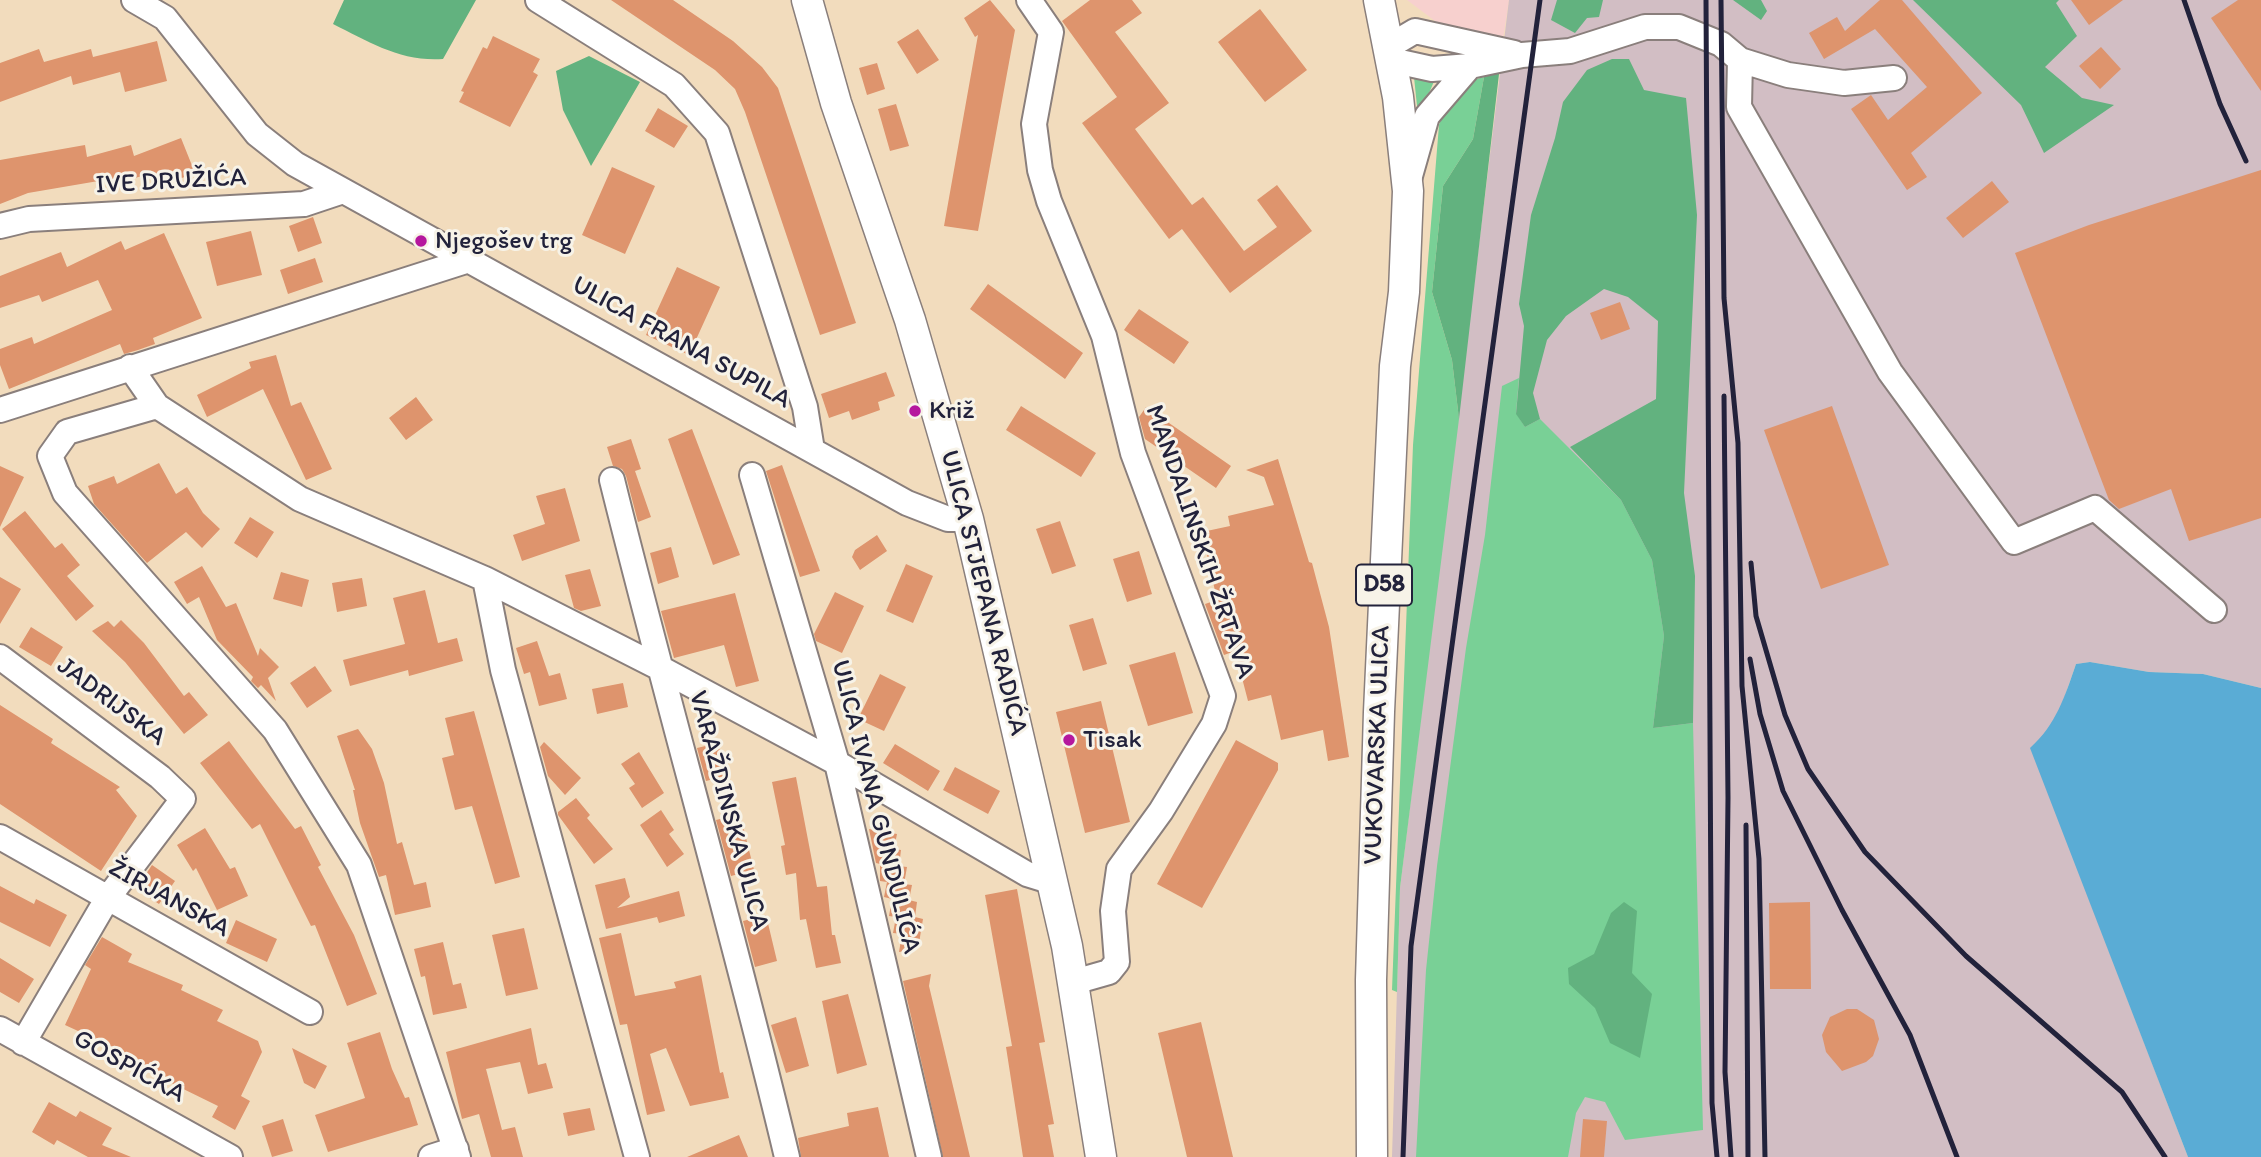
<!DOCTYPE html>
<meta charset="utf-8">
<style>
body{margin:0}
canvas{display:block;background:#f2dcbd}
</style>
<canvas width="2261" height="1157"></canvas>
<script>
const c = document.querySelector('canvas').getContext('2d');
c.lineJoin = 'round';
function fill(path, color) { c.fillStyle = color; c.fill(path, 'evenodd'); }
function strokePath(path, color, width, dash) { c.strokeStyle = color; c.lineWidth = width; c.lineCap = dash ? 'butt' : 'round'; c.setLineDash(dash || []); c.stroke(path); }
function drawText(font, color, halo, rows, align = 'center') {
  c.font = font + ' Itim,sans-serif'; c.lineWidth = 6; c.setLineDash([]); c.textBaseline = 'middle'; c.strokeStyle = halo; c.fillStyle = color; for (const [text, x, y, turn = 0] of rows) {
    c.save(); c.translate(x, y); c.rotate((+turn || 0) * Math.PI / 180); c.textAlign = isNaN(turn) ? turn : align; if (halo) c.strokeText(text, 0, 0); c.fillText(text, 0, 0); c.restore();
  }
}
fill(new Path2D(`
 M1407,0h102l-6,39 -64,-15z`), '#f7d0ce');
fill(new Path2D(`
 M1509,0h752v688l-58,-14 -54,-2 -59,-10 -14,2 -15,43 -14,27 -16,14 157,409h-796l8,-269z`), '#d2bec4');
fill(new Path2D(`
 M1414,77l21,2 -11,26 -7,1z
 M1484,77l-11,62 -30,47 -11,106 20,68 7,59 -59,469 -3,104 -5,-2 21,-545 26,-320c9,-25 19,-42 45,-48z
 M1519,378l-3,35 9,14 15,-8 81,81 31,60 12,76 -11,92 40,-5 10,407 -78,10 -20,-38 -20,-5 -9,16 -8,44h-152l10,-187 11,-104 29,-218 19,-113 17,-149z`), '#79d096');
fill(new Path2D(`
 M344,0h132l-33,59c-42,3 -74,-17 -110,-35z
 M1557,0h46l-4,17 -12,1 -12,15 -24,-13z
 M1733,0h28l6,11 -6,9z
 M1913,0h146l-3,3 21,33 -32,31 37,31 32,7 -70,48 -23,-48z
 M589,56l51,26 -49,84 -28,-56 -7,-39z
 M1612,59h17l15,31 42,8 11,117 -13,278 11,83 -2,147 -40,5 11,-92 -12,-76 -31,-60 -51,-53 86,-48 2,-78 -30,-24 -24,-8 -38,27 -19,24 -14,53 7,26 -15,8 -9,-13 8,-88 -5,-22 12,-89 24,-77 8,-36 24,-32z
 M1499,73v1l-40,345 -7,-59 -20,-68 11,-106 30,-47 11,-62z
 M1624,902l13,9 -5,62 20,21 -12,64 -30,-15 -15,-35 -26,-24 -1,-16 26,-14 17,-41z`), '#62b27f');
fill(new Path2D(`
 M2090,662l59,10 54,2 58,14v469h-73l-158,-409c26,-23 35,-52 46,-84z`), '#5aacd5');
fill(new Path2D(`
 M611,0h62l60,41 29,26 16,21 78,235 -36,12 -75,-223 -10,-23 -20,-19z
 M990,0l25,30 -37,201 -34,-5 34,-191 -3,2 -11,-19z
 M1090,0h42l10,13 -27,19 54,71 -34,26 57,76 11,-8 41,54 33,-24 -20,-27 20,-15 35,46 -82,62 -48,-64 -13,10 -87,-116 35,-26 -55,-76z
 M1880,0h22l80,93 -71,60 16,24 -20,13 -56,-81 20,-14 17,25 39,-33 -52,-58 -51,30 -15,-26 28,-16 8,14z
 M2071,0h52l-34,25z
 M2238,0h23v91l-50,-73z
 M1260,9l47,61 -42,32 -47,-60z
 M918,29l21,31 -22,14 -20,-32z
 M493,36l47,23 -7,13 5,3 -28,52 -51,-25 5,-10 -3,-1 22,-44 4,2z
 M157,41l10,40 -42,11 -5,-20 -47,13 -2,-9 -71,26v-39l39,-14 5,13 47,-13 2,8z
 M2101,47l20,22 -21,20 -21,-23z
 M877,63l8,26 -18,6 -8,-27z
 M896,104l13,42 -19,5 -12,-42z
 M658,108l30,18 -14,22 -29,-17z
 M181,138l14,35 -37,14 -6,-14 -41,12 -1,-6 -82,14 -28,11v-44l85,-15 2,12 44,-12 3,11z
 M612,167l43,19 -30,68 -43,-19z
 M2261,170v348l-72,23 -18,-52 -52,20 -10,-9 -94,-247 74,-28z
 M1992,181l17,21 -46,36 -17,-20z
 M313,217l9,26 -24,9 -9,-26z
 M251,231l11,44 -45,11 -11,-44z
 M164,233l38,85 -49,20 2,6 -17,6 -14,4 -4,-10 -111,45 -9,-24v-16l32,-12 2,7 78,-34 -14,-30 -56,22 -3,-7 -39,13v-32l61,-24 6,15 54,-26 4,9z
 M315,258l8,24 -35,12 -8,-24z
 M677,267l43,20 -31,68 -43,-20z
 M988,284l95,69 -18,26 -95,-70z
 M1620,302l10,27 -29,11 -11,-27z
 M1139,309l50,33 -15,22 -50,-34z
 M276,355l15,51 10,-4 31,67 -26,11 -43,-91 -56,28 -10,-22 54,-27 -2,-6z
 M886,372l9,24 -17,6 2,8 -28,10 -3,-9 -20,7 -8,-24z
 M416,397l17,23 -27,20 -17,-22z
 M1021,406l75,47 -15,24 -75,-47z
 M1832,406l57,159 -68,24 -57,-159z
 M1146,407l85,59 -15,22 -71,-49 -6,-22z
 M692,429l48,126 -27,10 -45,-126z
 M631,439l10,30 -6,2 16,46 -13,5 -12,-46 -4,-7 -9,-3 -6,-19z
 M1278,459l31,103 3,1 17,64 20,130 -21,4 -5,-31 -42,10 -10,-45 -23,6 -13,-50 -11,4 -19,-51 12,-4 -15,-68 28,-6 -2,-10 46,-11 -10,-28 -18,-7z
 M159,463l17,31 11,-7 16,26 17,16 -18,19 -16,-16 -39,31 -53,-59 -6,-18 26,-10 3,8z
 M782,465l38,106 -20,6 -34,-106z
 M0,466l24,11 -24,50z
 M565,488l15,53 -58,20 -9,-26 32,-11 -9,-28z
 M25,511l30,37 7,-5 18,22 -13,11 27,30 -18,15 -74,-92z
 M250,517l24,15 -17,26 -23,-15z
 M1060,521l16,45 -24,8 -16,-45z
 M877,535l10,16 -27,19 -8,-13 3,-7z
 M671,547l8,30 -21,7 -8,-31z
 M1139,551l13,43 -25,8 -14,-43z
 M906,564l27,12 -20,47 -27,-12z
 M202,566l24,41 10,-4 22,53 2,-8 19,19 -11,11 8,23 -15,-16 -3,3 -7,-7 2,-4 -36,-37 -18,-43 -12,7 -13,-22z
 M590,569l11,37 -20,5 -7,-3 -9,-33z
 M281,572l28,8 -7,27 -29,-8z
 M0,577l21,12 -21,35z
 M362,578l5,28 -30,6 -5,-29z
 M425,590l13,53 19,-5 6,23 -54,15 -1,-6 -58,16 -7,-26 62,-16 -12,-46z
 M835,592l29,14 -22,47 -26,-12 -2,-7z
 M735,593l24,88 -23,6 -12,-42 -50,13 -13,-47z
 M1093,618l14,46 -24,7 -14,-46z
 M121,620l23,23 40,53 5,-4 19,23 -24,19 -59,-72 -33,-31 16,-10 6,6z
 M31,627l32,20 -12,19 -32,-19z
 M537,641l12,35 11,-3 7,26 -28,7 -9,-34 -6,2 -8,-26z
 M1175,652l18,61 -45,13 -19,-61z
 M315,666l17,25 -25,17 -17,-25z
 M880,674l26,13 -22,44 -26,-12z
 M623,683l5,24 -31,7 -5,-25z
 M1101,701l29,121 -45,11 -29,-121z
 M0,705l53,34 -2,4 69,44 -4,3 21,26 -36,55 -101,-67z
 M474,711l46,166 -25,7 -23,-78 -17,4 -13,-52 12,-3 -9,-37z
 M358,729l14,20 12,34 13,61 5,-2 12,43 12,-3 5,25 -36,8 -9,-40 -7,2 -19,-54 -7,-33h2l-18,-54z
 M1236,740l42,23v7l-76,138 -45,-24z
 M229,741l66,88 6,-3 20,39 -3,2 36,68 23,59 -30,12 -32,-81 -4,1 -51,-102 -8,5 -52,-66z
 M544,742l37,36 -16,17 -17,-19 -8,-29z
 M718,743l8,33 -20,5 -9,-33z
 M895,744l45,27 -12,20 -45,-28z
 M639,752l25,41 -22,15 -13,-20 6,-4 -14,-20z
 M955,767l45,24 -12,23 -45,-24z
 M796,777l21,110 10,-1 5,49h3l6,28 -25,5 -10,-49 -6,1 -4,-47 -10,2 -5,-29 4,-1 -13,-63z
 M576,798l14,17 -3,3 26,31 -19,15 -36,-49v-3z
 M661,810l13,20 -5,4 15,20 -17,13 -27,-42z
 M740,814l14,56 -23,6 -15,-56z
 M205,828l25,41 5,-2 13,29 -31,14 -21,-42 -3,3 -16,-26z
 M869,829l28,5 -3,15 7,1 -2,16 8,1 -3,17 8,1 -3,15 8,2 -2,15 8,2 -5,30 -19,3 3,-18 -9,-1 3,-16 -7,-1 3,-17 -8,-2 3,-15 -7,-1v-17l-4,-1z
 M152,865l23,16 -16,23 -23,-15z
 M625,878l5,19 -13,11 62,-17 6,25 -26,7 -2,-6 -51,12 -11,-44z
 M0,886l34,18 2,-5 31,16 -17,32 -50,-25z
 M1017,889l28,153 -6,1 15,81 -6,1 6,32h-31l-17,-110 6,-1 -27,-151z
 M1810,902l1,87h-41l-1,-86z
 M766,915l11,46 -22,6 -12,-46z
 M236,920l41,19 -10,23 -41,-19z
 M524,928l14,61 -32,7 -14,-61z
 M621,933l14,63 41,-8 -2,-6 27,-7 19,98 3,-1 6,26 -39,8 -24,-58 -16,6 15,57 -18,4 -20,-91 -7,1 -21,-87z
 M102,937l30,17 -4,8 55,23 -2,5 42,20 -6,11 41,20 4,11 -21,44 9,5 -15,29 -23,-13 6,-11 -106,-52 3,-6 -50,-23 26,-56 -6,-4z
 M443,942l10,43 8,-2 6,25 -34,7 -8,-39 -4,1 -7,-28z
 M0,958l34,21 -15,24 -19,-11z
 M931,974l-2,12 41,171h-27l-40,-176z
 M848,994l19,71 -30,9 -15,-73z
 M1847,1009h10l17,11 5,19 -6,17 -7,6 -24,9 -16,-19 -4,-17 8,-18z
 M796,1017l13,49 -23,7 -15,-48z
 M1201,1022l32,135h-46l-29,-124z
 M531,1028l7,37 8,-2 7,25 -25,6 -8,-32 -34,7 16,61 13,-3 8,30h-32l-12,-43 -17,5 -16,-67z
 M380,1032l12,37 13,29 4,-1 9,28 -90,27 -13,-37 50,-17 -18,-55z
 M292,1048l35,18 -12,23 -11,-6z
 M49,1102l27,15 4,-6 32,17 -10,17 29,12h-43l-31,-17 -3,5 -22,-13z
 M878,1107l11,50h-88l-3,-19 51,-12 -2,-13z
 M590,1108l5,22 -27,6 -5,-23z
 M283,1119l10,32 -21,6 -10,-31z
 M1583,1119l24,2 -3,36h-24z
 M739,1135l9,22h-61z`), '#de946d');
const minor = new Path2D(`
 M134,0l31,18 92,116 38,30 612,339 41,16h20
 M538,0l136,85 43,48 88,274 7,43
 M1029,0l22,32 -17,92 6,46 9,31 55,135 29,117 90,243 -9,28 -53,87 -42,58 -6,42 4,51 -8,10 -35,10
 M1388,47l27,-16 99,22
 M1391,60l41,9 38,-3 52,-11 48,-4 75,-24h34l42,17 19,16 48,15 56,8 50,-5
 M1740,60l-1,47 151,265 124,170 81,-34 119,102
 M1410,176l17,-60 43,-50
 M0,226l29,-7 275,-15 39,-13
 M130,367l27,39 143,93 185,80 173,88 179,96 190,111 26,8
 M157,406l-90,26 -17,24 15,37 210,237 84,135 99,292
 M0,410l469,-150
 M752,475l85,288 92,394
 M612,480c56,226 121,450 175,677
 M485,579l18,91 134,487
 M0,657l160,120 23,22 -76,100 -84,144
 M0,837l310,175
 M0,1029l230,128
 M431,1157l25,-8`);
const major = new Path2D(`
 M807,0l29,103 74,217 58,199 99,427 34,211
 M1372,1157l-1,-177 8,-268 16,-346 9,-74 4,-101 -10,-94 -19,-97`);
strokePath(minor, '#8a7f7c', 28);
strokePath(major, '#8a7f7c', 33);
strokePath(minor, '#fff', 24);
strokePath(major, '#fff', 30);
strokePath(new Path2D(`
 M1706,0l6,1103 5,54
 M1721,0l3,298 14,145 4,243 17,173 6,298
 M2184,0l36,104 26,57
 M1724,396l4,402 -3,274 6,85
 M1751,563l5,53 29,99 23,54 57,83 101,104 156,136 43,65
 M1750,659l10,55 23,77 59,119 68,125 47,122
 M1746,825l2,332
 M1403,1157l8,-211 129,-946`), '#22223b', 5);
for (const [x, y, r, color] of [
 [421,241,7,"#b5179e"],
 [915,411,7,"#b5179e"],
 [1069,740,7,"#b5179e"]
]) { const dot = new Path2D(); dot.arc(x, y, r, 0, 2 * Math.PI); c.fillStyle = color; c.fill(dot); strokePath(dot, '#f7f3e8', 2.5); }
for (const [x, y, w] of [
 [1384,585,56]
]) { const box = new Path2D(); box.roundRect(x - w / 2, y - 20.5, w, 41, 5); c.fillStyle = '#f7f3e8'; c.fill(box); strokePath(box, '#22223b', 2); }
drawText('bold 24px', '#22223b', null, [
 ["D58",1384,585]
]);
drawText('26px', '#22223b', '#f7f3e8', [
 ["IVE DRUŽIĆA",171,182,-3],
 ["ULICA FRANA SUPILA",681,343,29],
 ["MANDALINSKIH ŽRTAVA",1199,542,71],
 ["ULICA STJEPANA RADIĆA",983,593,76],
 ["JADRIJSKA",111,702,37],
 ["VUKOVARSKA ULICA",1378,745,-88],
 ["ULICA IVANA GUNDULIĆA",875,807,76],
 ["VARAŽDINSKA ULICA",728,811,75],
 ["ŽIRJANSKA",169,899,29],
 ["GOSPIĆKA",129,1067,29]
]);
drawText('26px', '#22223b', '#f7f3e8', [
 ["Njegošev trg",435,241],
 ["Križ",929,411],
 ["Tisak",1083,740]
], 'left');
</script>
